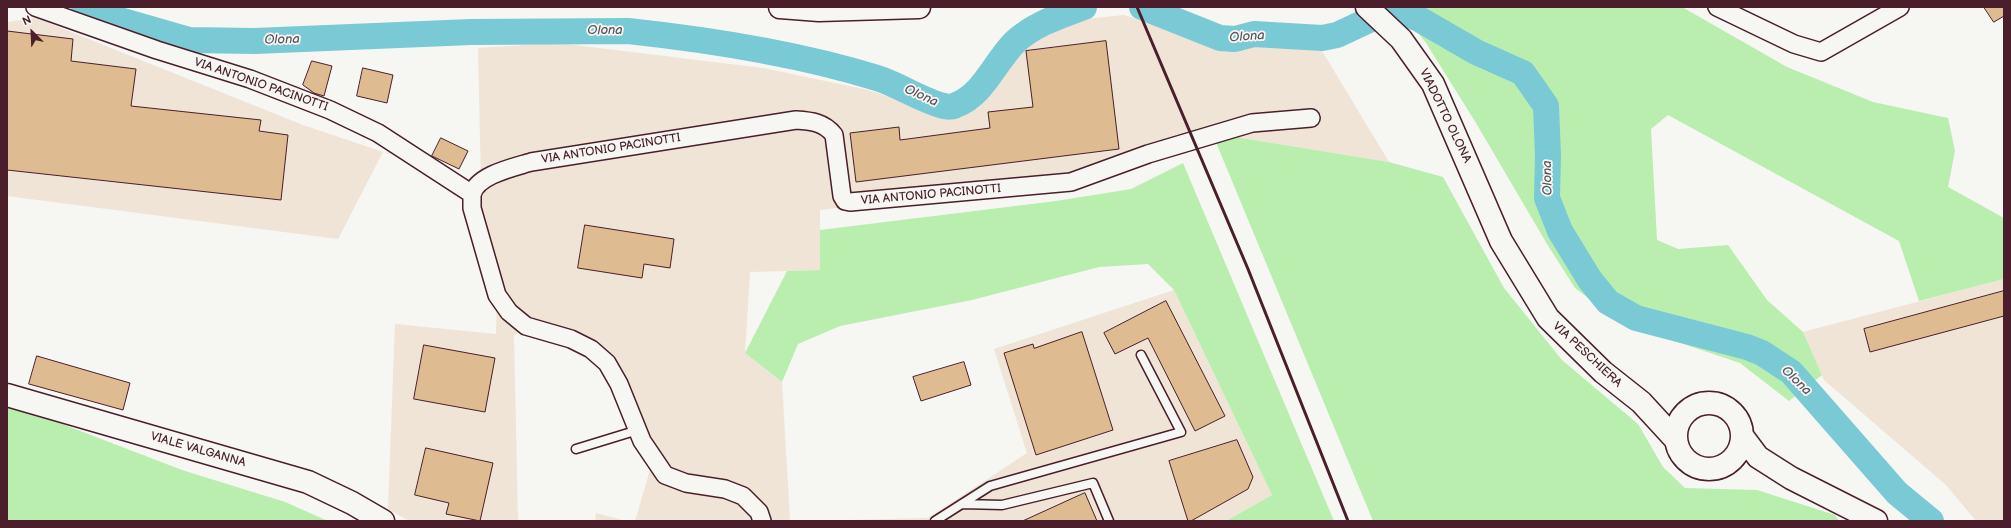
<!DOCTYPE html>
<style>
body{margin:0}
#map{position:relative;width:2011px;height:528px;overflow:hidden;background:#f6f6f2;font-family:"Balsamiq Sans",sans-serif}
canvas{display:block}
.frame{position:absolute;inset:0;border:8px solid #4a1f2b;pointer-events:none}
.north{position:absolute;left:12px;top:12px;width:40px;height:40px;-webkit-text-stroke:3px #f6f6f2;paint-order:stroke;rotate:336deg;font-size:11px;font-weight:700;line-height:16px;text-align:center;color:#4a1f2b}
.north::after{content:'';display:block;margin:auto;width:14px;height:18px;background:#4a1f2b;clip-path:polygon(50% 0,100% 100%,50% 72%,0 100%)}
</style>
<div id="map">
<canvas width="2011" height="528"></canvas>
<div class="frame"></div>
<div class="north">N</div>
</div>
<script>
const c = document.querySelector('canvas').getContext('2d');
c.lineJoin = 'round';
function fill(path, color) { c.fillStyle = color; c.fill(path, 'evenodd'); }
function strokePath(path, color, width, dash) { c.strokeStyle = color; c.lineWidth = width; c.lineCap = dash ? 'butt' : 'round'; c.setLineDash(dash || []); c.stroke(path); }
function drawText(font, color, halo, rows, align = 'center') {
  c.font = font + ' "Balsamiq Sans",sans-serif'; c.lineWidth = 3.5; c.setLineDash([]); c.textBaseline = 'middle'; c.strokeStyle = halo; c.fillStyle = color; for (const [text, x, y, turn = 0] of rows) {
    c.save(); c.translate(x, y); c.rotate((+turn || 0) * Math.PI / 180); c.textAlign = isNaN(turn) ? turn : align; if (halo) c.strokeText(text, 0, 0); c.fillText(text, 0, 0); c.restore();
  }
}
fill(new Path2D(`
 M1124,15l95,30 100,1 70,116 -160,-26 -158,44 -251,30v60l-70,2 -5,81 37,29 8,139h-155l18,-61 -46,-97 -79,-38 -14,11 4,185h-109l-21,-12 7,-185 101,10 1,-40 -25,-86 9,-25 -3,-135 80,-5 205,25 105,22 72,25 40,-14 47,-54 39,-26z
 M36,18l267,107 80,27 -45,87 -331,-43v-174z
 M2004,279v242h-28l-30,-36 -122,-105 -21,-48z
 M1174,290l98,205 -46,26h-419l121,-3 99,-65 -33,-104z
 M596,513l30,8h-31z`), '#efe4d5');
fill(new Path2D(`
 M1398,7h284l105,60 86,35 75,16 7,33 -7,36 56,31v61l-85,22 -20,-60 -231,-126 -17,14 6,111 21,9 50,-4 39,55 36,32 19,43 -33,26 -49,-38 -119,-40 -46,-35 -28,-44 -71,-121 -50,-80z
 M1229,136l160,26 54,15 61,111 58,72 76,64 25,43 22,21 72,2 78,25 4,6h-466l-158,-381z
 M1183,163l151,358h-108l46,-26 -98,-205 -26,-26 -49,3 -127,33 -132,26 -42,18 -16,38 -37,-29 42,-82 33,-1v-40l236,-29 75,-12z
 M7,406l29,8 146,56 103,32 43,19h-321z`), '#b9eeaf');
strokePath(new Path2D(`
 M84,7l25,10 80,23 66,1 216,-9 157,-1c84,9 168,22 249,47 22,7 46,23 67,28 3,1 9,1 12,-1 28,-11 38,-42 59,-63 19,-18 45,-26 69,-35
 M1142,7l78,31 15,1 19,-5 68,4 15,-3 45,-21 19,-2 18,7 57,33 47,21 23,33 2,50 -1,42 13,33 30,49 18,22 28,16 111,29 15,6 29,19 106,121 34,28`), '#7acad5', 26);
const building = new Path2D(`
 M1984,7h20v9l-10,6z
 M7,31l66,8 -2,22 65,8 -5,37 130,14 -2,11 29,4 -7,65 -274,-30z
 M1106,41l13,108 -263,33 -6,-49 49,-6 1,13 90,-12 -2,-16 45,-5 -7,-56z
 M312,61l20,5 -8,30 -10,-3 -11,-8z
 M363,68l30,7 -6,28 -30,-7z
 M441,138l27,13 -9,18 -27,-13z
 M585,225l89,14 -4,29 -26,-4 -2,14 -64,-10z
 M2004,291v25l-134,36 -6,-23z
 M1166,301l59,115 -30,15 -47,-93 -33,16 -11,-21z
 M1082,332l31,98 -77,25 -32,-102 29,-9 1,4z
 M424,345l71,13 -10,54 -71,-13z
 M37,356l93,27 -7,27 -94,-26z
 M964,362l7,23 -50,16 -8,-24z
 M1237,440l16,37 -5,12 -57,32h-3l-19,-60z
 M426,448l67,15 -13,58 -34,-7 3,-11 -34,-8z
 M1085,493l12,28h-74z`);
fill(building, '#debb90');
strokePath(building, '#4a1f2b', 1);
const service = new Path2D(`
 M576,449l62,-19
 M962,504l40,1 91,-22 16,38
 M935,521l55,-35 191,-54 -40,-77`);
const minor = new Path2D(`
 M35,7l122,43 93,29 80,31 48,23 94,61
 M1717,7l77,37 27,8 79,-45
 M762,521l-3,-9 -16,-16 -18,-7 -39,-6 -21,-8 -23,-34 -23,-57 -12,-21 -16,-14 -20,-10 -45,-13 -17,-14 -12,-17 -25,-87c0,-4 0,-9 0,-13 4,-20 43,-28 59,-33l265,-42c15,1 28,2 38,15l8,61 3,5 5,1 221,-20 77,-28 104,-31 59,-5`);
const secondary = new Path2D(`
 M7,395l301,87 44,21 31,18`);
const primary = new Path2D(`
 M780,7l39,3 100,-3
 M1367,7l34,32 32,45 68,157 47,77 55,54 38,30 35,38
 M1676 436a33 33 0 1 1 66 0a33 33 0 1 1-66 0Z
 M1743,437l15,20 33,21 85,43`);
strokePath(service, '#4a1f2b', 11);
strokePath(minor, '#4a1f2b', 20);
strokePath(secondary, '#4a1f2b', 25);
strokePath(primary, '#4a1f2b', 25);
strokePath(service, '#f6f6f2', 8);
strokePath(minor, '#f6f6f2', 17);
strokePath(secondary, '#f6f6f2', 22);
strokePath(primary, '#f6f6f2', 22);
strokePath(new Path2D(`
 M1137,7l111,262 100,252`), '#4a1f2b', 3);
drawText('12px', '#4a1f2b', '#f6f6f2', [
 ["VIA ANTONIO PACINOTTI",261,85,19],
 ["VIADOTTO OLONA",1445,116,64],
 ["VIA ANTONIO PACINOTTI",611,149,-9],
 ["VIA ANTONIO PACINOTTI",931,195,-5],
 ["VIA PESCHIERA",1587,355,43],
 ["VIALE VALGANNA",198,450,16]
]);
drawText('italic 13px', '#58525e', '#f6f6f2', [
 ["Olona",605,31],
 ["Olona",1247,37,-4],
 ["Olona",282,40,-2],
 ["Olona",921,96,24],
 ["Olona",1548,178,-91],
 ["Olona",1796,381,44]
]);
</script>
